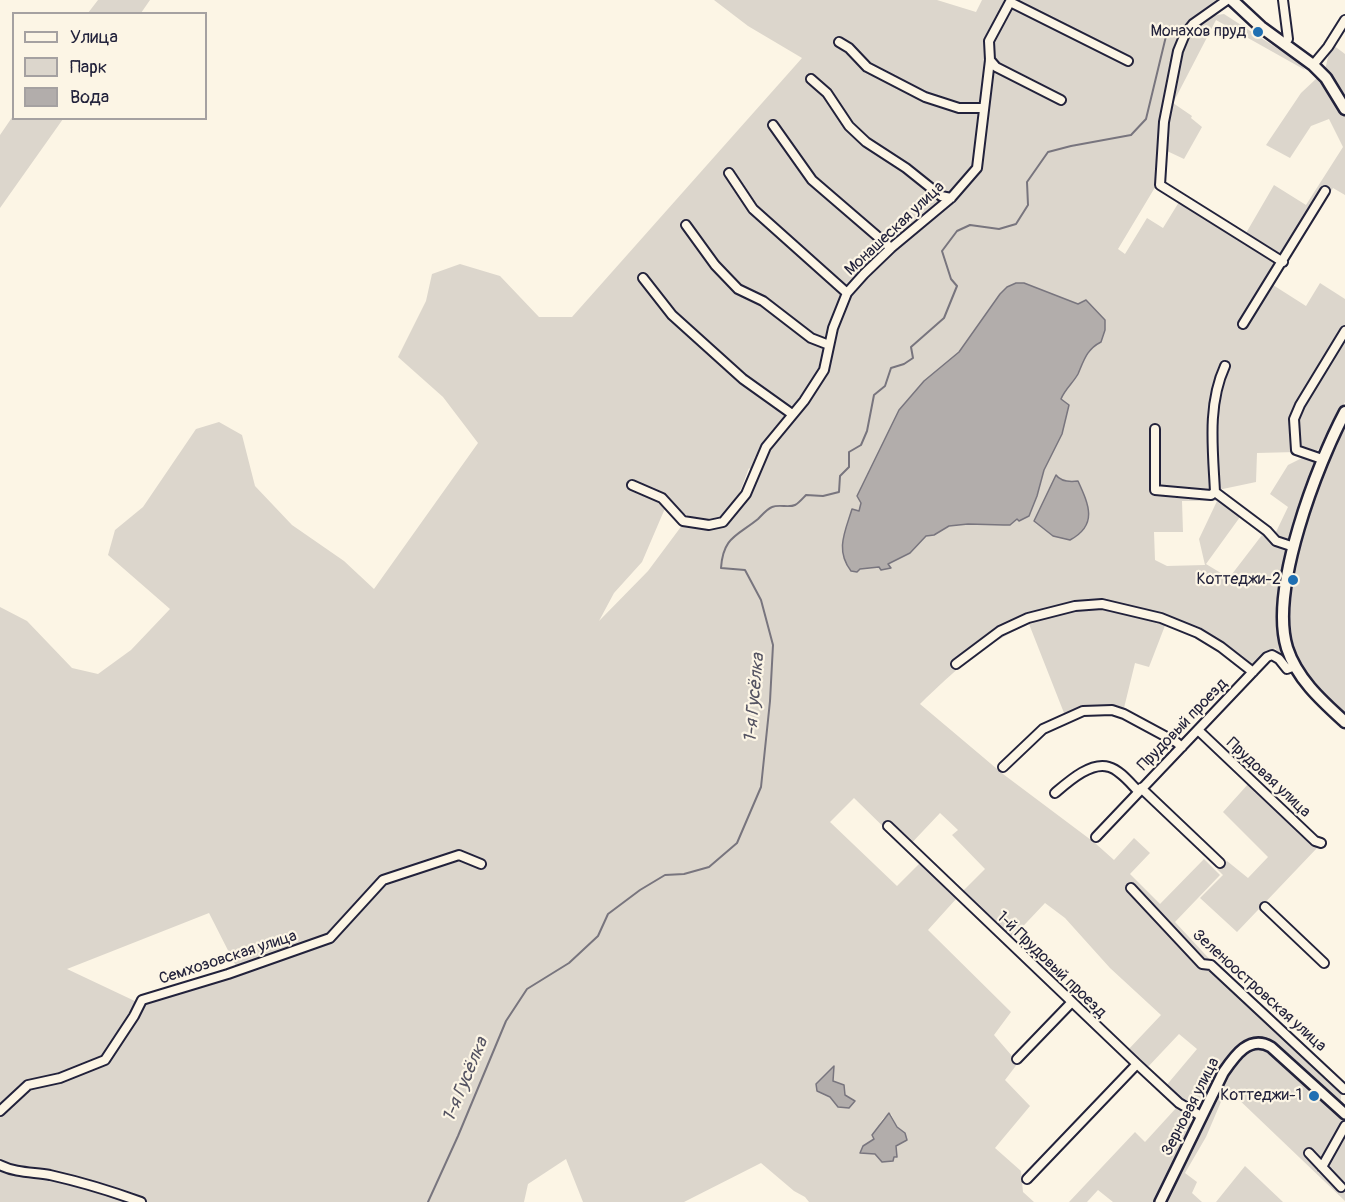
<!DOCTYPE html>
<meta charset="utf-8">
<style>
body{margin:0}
#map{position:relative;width:1345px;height:1202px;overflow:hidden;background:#fcf5e5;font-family:Pangolin,sans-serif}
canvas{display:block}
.legend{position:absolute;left:12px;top:12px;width:195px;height:108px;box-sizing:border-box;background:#fcf5e5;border:2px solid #a5a1a1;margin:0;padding:8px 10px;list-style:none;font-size:18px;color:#22223b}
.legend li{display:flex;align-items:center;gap:12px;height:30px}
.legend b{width:30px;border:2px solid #a5a1a1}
</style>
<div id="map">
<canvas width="1345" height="1202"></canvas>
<ul class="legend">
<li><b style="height:8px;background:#fcf5e5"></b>Улица</li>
<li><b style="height:16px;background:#dcd6cc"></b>Парк</li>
<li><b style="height:16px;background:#b2adab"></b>Вода</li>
</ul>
</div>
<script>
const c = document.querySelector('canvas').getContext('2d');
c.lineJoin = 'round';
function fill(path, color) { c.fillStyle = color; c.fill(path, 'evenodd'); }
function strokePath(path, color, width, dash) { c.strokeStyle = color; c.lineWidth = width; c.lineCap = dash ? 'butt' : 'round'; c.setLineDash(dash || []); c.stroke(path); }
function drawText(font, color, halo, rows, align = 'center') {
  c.font = font + ' Pangolin,sans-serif'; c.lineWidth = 4.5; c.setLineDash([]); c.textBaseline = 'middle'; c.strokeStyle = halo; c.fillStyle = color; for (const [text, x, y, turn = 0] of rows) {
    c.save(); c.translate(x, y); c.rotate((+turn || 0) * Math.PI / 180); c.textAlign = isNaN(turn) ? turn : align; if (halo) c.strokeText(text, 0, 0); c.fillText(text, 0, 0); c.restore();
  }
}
fill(new Path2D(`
 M98,0h52l-9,13h-53z
 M714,0h223l39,12 6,-12h234l-5,7 -21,14 -8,11 -8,20 -14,70 -3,62 -39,65 7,5 22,-36 16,10 16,-26 63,38 32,-55 32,20 37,-58 -14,-28 -18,7 -21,32 -24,-13 35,-52 17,-16 5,4 22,36v78l-12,-7 -60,97 33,21 14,-23 25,16v103l-24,44 -4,5 -17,-3 -4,4 -39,1 -1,29 -38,8 51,38 7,4 12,-25 -18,-13 18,-29 18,-9 6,2 4,5 -24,78 -14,3 10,8c-7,38 -13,67 -4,105h-2l-7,-9 -23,18h-8l-48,-31 -30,-12 -17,44 -14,-4 -11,45c-20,-3 -40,-1 -60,5l-35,-89c-47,21 -73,45 -109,80l83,70 92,69 19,17 20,-22 16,15 -20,21 30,30 44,-45 16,16 -45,47 40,43 126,118h4l-4,6v11l-3,2 -61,-57c-41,-27 -60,39 -81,60 -13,0 -22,-10 -31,-18l32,-38 -18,-15 -33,35 -19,-18 34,-36 -51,-47 -45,-50 -20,-15 -35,37 -49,-47 24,-24 -33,-34 6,-5 -18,-17 -34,36 -52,-51 -24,24 67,64 23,-23 36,36 -28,31 83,82 -17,23 24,28 -13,17 25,26 -35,42 26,23 2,21 11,10h-225l-4,-5 -11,-6 -33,-28 -77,39h-101l-17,-43 -38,25 -4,18h-524v-595l27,14 45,47 26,6 33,-24 39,-41 -62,-54 7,-25 28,-23 53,-78 23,-7 23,13 13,51 37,39 52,36 30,28 104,-146 -35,-46 -45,-40 28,-56 6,-27 28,-10 40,12 39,41h33l230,-259 -54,-32zM749,468l7,6 -32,51 -14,5 -27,-6 -35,47 -49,50 15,-28 28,-31 24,-56c13,5 28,13 41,15 25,4 35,-36 42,-53zM1059,479l11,3 8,-1 -25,55 -19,-15zM1182,501h35l-18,38 6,26 -38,1 -12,-6 -1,-28h29zM1240,517l22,18 -33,43 -23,-14zM209,913l29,57 -99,33 -72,-34zM833,1067v13l12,15 6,3 -7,10 -6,-1 -8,-10 -13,-6 -1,-5zM891,1114l6,13 8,6 2,7 -12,6 2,11 -15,5 -6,-8 -16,-2c4,-5 12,-10 14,-14 5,-9 5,-21 17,-24z
 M1224,14l76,49 5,7 -89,-50 -43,83 19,13 -1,2 11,9 -18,32 -17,-8c1,-33 7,-104 31,-127 7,-7 17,-9 26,-10z
 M1333,45l12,9v48l-20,-32 4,-17z
 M13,116l1,2 49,1 -63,89v-73z
 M1345,422v297c-20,-21 -46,-45 -55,-73 -2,-8 -1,-19 -2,-27 -1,-69 29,-136 57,-197z
 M1249,783l68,65 -80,84 -37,-34 23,-23 -6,-6 10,-8 21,17 20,-21 -45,-45z
 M1257,1047h6l6,3 76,71v80l-111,-106 -8,-5 -20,47 -21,36 12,9 -5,11 10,9h-37c14,-31 61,-147 92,-155z
 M1177,1107l12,13 2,4 -36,78h-42l-15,-12 -11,12h-18l66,-70 10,10z
 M1245,1166l38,36h-67z`), '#dcd6cc');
const water = new Path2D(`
 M1016,283h8l54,21 8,-4 19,20v10l-4,12c-14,7 -17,18 -23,32 -5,9 -13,15 -17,25l8,6 -7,29 -18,36 -7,26 -8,20 -10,5 -2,-2 -7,6h-6l-36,-1 -19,2 -15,9 -8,1 -16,17 -22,11 3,4 -10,2 -2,-3 -19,2 -3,3 -6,-1c-16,-21 -6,-39 1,-62l7,2 2,-8 -4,-7 42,-86 25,-29 35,-29 41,-58 7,-7z
 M1056,475c5,7 14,7 22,6 11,24 20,44 -8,59l-17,-4 -19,-15z
 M834,1066l-1,15 11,4 1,10 10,6 -6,7 -11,-1 -8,-10 -13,-6 -1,-7z
 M889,1113l8,14 8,6 2,7 -11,6 1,11h-3l-1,4 -11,1 -7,-8 -15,-1 3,-7 11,-7 -2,-4z`);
fill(water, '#b2adab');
strokePath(water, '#78757e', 1.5);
strokePath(new Path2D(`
 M428,1202l30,-66 48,-115 21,-32 42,-26 29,-27 10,-22 32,-24 25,-15 19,-1 25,-7 28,-24 24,-56 9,-86 3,-56 -12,-45 -16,-30 -24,-2c2,-31 16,-32 37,-49 4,-4 9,-10 14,-12 7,-3 17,1 23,-2 4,-2 8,-7 11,-10l17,1 16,-4 1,-16 9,-9v-15l12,-7 6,-14 7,-36 11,-9 6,-18 13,-4 9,-6 -2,-11 33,-29 13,-32 -6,-7 -9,-28 15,-20 13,-6 29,4 17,-5 12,-19 -1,-23 21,-30 23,-6 60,-11 15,-16 21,-87`), '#78757e', 2);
const minor = new Path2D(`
 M1227,0l-34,24 -8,10 -7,17 -14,71 -4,63 123,77
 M1283,0l5,39 -4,5
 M1010,2l118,59
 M839,42l10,6 18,19 58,30 34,11h25
 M990,60l6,7 65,33
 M1313,65l15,-18 17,-27
 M811,79l16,14 22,33 17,16 40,26 35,28 10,2
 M773,125l39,55 79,68
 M729,173l24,36 94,84
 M686,225l29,40 23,24 25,12 48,37 18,7
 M643,278l29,37 71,64 49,35
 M1243,324l82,-133
 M1155,429v61l56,5 4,-3
 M1322,459l-26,-9 -2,-31 6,-14 45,-74
 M632,485l30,13 21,23 26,4 14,-3 23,-28 20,-47 38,-46 20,-31 9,-42 14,-35 17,-19 27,-26 60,-50 26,-30 13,-108 -1,-19 22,-41
 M1215,492c-2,-42 -8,-87 10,-126
 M1215,492l52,39 9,10 18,6
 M956,664l44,-33 28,-13 47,-12 27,-2 59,14 37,15 23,14 32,25
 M1198,730l117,111 6,2
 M1003,767l40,-38 40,-18 29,-1 12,4 52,28 6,5
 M1141,788l79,75
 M1055,793c13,-11 36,-32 54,-26 11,3 21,16 29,24
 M888,826l249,238 42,39 22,13
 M1096,837l171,-180 5,-2 7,4 8,10 8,-3
 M1131,888l71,76 9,1 133,124
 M1265,907l59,56
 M1017,1059l54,-56
 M0,1111l28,-26 32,-7 45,-18 29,-44 8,-16 86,-26 102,-36 53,-58 76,-25 22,9
 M1309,1153l32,34
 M0,1165c16,8 33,7 50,10 31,7 61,16 91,27
 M1322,1167l23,-41
 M1027,1179l110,-115`);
const tertiary = new Path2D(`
 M1160,1202l63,-129c11,-16 26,-39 48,-26l74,67`);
const secondary = new Path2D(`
 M1232,0l29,27 52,38 13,13 19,31
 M1345,412c-28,53 -76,177 -58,236 10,31 35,53 58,74`);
strokePath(minor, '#22223b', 12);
strokePath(tertiary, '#22223b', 14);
strokePath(secondary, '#22223b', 15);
strokePath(minor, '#fcf5e5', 8);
strokePath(tertiary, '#fcf5e5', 9);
strokePath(secondary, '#fcf5e5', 10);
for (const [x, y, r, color] of [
 [1258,32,6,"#1f6fb2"],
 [1293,580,6,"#1f6fb2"],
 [1314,1096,6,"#1f6fb2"]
]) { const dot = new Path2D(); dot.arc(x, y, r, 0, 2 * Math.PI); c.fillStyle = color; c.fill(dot); strokePath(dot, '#fcf5e5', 2); }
drawText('16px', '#22223b', '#fcf5e5', [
 ["Монахов пруд",1246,32],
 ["Коттеджи-2",1281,580],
 ["Коттеджи-1",1302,1096]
], 'right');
drawText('16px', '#22223b', '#fcf5e5', [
 ["Монашеская улица",895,229,-43],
 ["Прудовый проезд",1183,725,-46],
 ["Прудовая улица",1268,778,43],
 ["Семхозовская улица",228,958,-18],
 ["1-й Прудовый проезд",1051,965,44],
 ["Зеленоостровская улица",1259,991,42],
 ["Зерновая улица",1191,1107,-63]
]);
drawText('italic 18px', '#545362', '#fcf5e5', [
 ["1-я Гусёлка",755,698,-85],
 ["1-я Гусёлка",466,1080,-67]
]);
</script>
